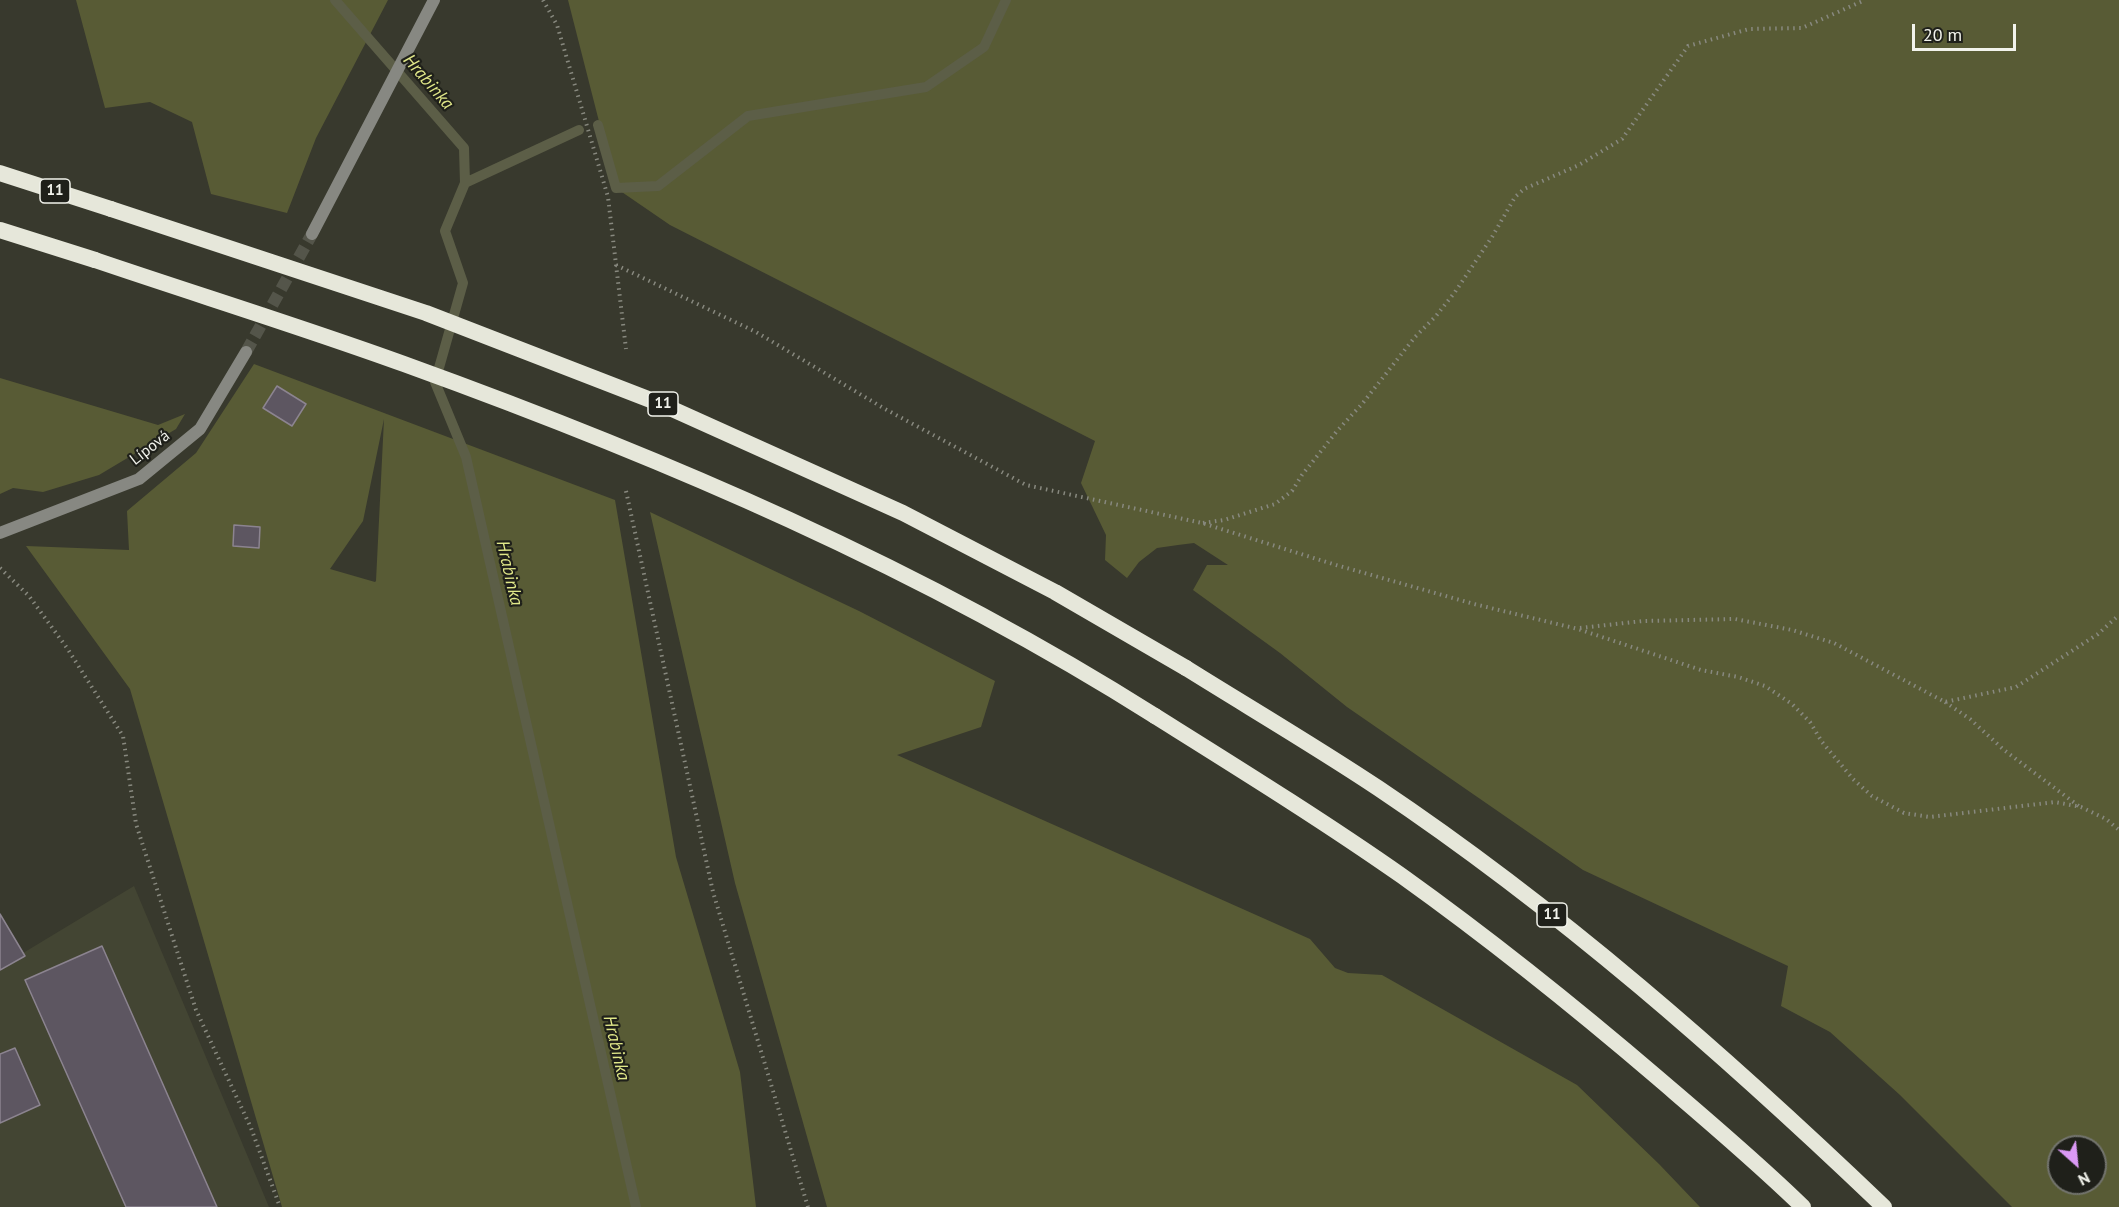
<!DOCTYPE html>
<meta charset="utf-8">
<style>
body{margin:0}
#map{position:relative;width:2119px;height:1207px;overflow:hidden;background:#38392d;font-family:"PT Sans",sans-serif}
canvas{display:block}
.north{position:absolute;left:2047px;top:1135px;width:60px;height:60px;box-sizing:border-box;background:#1f201a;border:2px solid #73746e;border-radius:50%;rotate:153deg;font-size:16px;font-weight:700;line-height:24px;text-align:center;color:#f2f3ec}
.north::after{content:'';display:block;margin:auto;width:21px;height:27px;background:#db99f5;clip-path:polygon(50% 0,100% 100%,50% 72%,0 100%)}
.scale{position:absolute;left:1912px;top:24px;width:104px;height:27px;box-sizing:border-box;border:3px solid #f2f3ec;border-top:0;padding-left:8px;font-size:18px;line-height:21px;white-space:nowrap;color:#f2f3ec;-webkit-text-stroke:4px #1f201a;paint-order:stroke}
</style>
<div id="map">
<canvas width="2119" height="1207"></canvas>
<div class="north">N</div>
<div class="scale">20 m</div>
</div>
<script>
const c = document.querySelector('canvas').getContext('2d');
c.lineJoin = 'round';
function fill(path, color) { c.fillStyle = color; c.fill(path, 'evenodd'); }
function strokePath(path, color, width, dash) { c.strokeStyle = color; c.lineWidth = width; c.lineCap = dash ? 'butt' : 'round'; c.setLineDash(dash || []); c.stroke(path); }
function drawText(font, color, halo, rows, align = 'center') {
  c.font = font + ' "PT Sans",sans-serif'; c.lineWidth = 4.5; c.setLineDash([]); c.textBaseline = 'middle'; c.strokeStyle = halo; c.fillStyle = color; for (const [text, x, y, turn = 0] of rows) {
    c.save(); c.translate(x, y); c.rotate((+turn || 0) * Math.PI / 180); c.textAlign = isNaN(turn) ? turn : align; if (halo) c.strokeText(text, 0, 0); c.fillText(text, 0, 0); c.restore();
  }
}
fill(new Path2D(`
 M134,886l135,321h-269v-240z`), '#434533');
fill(new Path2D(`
 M76,0h312l-72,138 -29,75 -76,-19 -19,-72 -42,-20 -45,6z
 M568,0h1551v1207h-107l-112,-112 -70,-63 -49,-26 7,-40 -205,-96 -236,-163 -67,-54 -87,-63 14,-25h21l-34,-22 -16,2 -21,3 -18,14 -12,16 -22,-18 1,-25 -25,-52 14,-42 -425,-216 -54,-37zM2059,1147h36v36h-36z
 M254,364l361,136 61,357 64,215 16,135h-474l-152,-518 -104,-143 103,4 -2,-39 69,-58zM384,419l-8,162 -1,1 -45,-13 33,-48z
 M0,378l158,47 27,-11 -9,15 -77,46 -56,17 -30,-4 -13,6z
 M650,512l209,99 136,70 -14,46 -84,28 413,184 25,29 13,5 34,2 195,110 82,79 41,43h-873l-92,-324z`), '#585b35');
strokePath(new Path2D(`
 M335,0l129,148 1,35 -20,48 18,52 -28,99 31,75 170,750
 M598,125l18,63 42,-2 90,-70 178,-29 58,-40 22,-47
 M465,183l114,-53`), '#5c5e47', 10);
const building = new Path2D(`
 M277,386l29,18 -14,22 -29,-18z
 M234,525l26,2 -1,21 -26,-2z
 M0,914l25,42 -25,14z
 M102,946l115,261h-91l-101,-227z
 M15,1048l25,57 -40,18v-69z`);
fill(building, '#5d5661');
strokePath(building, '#8c8490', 1.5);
strokePath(new Path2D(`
 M246,352l66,-118`), '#54554a', 12, [12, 6]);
strokePath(new Path2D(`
 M543,0l14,25 51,172 18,152
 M616,265l140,67 129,77 141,76 176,38 134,42 138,39 104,25 123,41 37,7 27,9 27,18 18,18 12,20 31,37 19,17 32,17 26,4 125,-15 26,5 25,12 13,11
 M626,491l87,401 95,315
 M1203,523l21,-3 51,-16 17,-13 10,-16 35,-44 25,-27 53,-67 21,-21 19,-24 37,-55 23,-40 9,-8 55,-24 43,-26 66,-93 61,-17 53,-1 63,-28
 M0,568l29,28 38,52 56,88 13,88 60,186 55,118 29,79
 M1580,628l63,-7 92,-2 57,11 42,13 111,59 71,-15 82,-53 21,-19
 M1945,702l25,17 34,31 76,57`), '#88897f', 4, [1.5, 4.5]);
strokePath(new Path2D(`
 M312,234l122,-234
 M0,533l139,-54 61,-50 46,-77`), '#878882', 12);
strokePath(new Path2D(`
 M0,173l111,36
 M0,230l95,30
 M1186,668c64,40 129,78 192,120 182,122 348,268 506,419
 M1155,716c83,52 167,104 247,160 88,63 173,131 256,202 49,42 99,84 145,129`), '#e6e7da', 16);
strokePath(new Path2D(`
 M111,209l315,104 235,91 242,109 152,79 131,76
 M95,260c103,35 207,67 309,104 260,94 517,204 751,352`), '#e6e7da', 16);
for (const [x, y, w] of [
 [55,191,30],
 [663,404,30],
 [1552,915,30]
]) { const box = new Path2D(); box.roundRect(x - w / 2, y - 12, w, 24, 4.5); c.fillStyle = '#1f201a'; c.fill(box); strokePath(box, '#f2f3ec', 1.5); }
drawText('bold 15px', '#f2f3ec', null, [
 ["11",55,191],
 ["11",663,404],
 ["11",1552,915]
]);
drawText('16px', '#f2f3ec', '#1f201a', [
 ["Lípová",150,448,-38]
]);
drawText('italic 18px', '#e1e889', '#1f201a', [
 ["Hrabinka",428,82,49],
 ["Hrabinka",509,573,77],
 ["Hrabinka",616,1048,77]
]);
</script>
